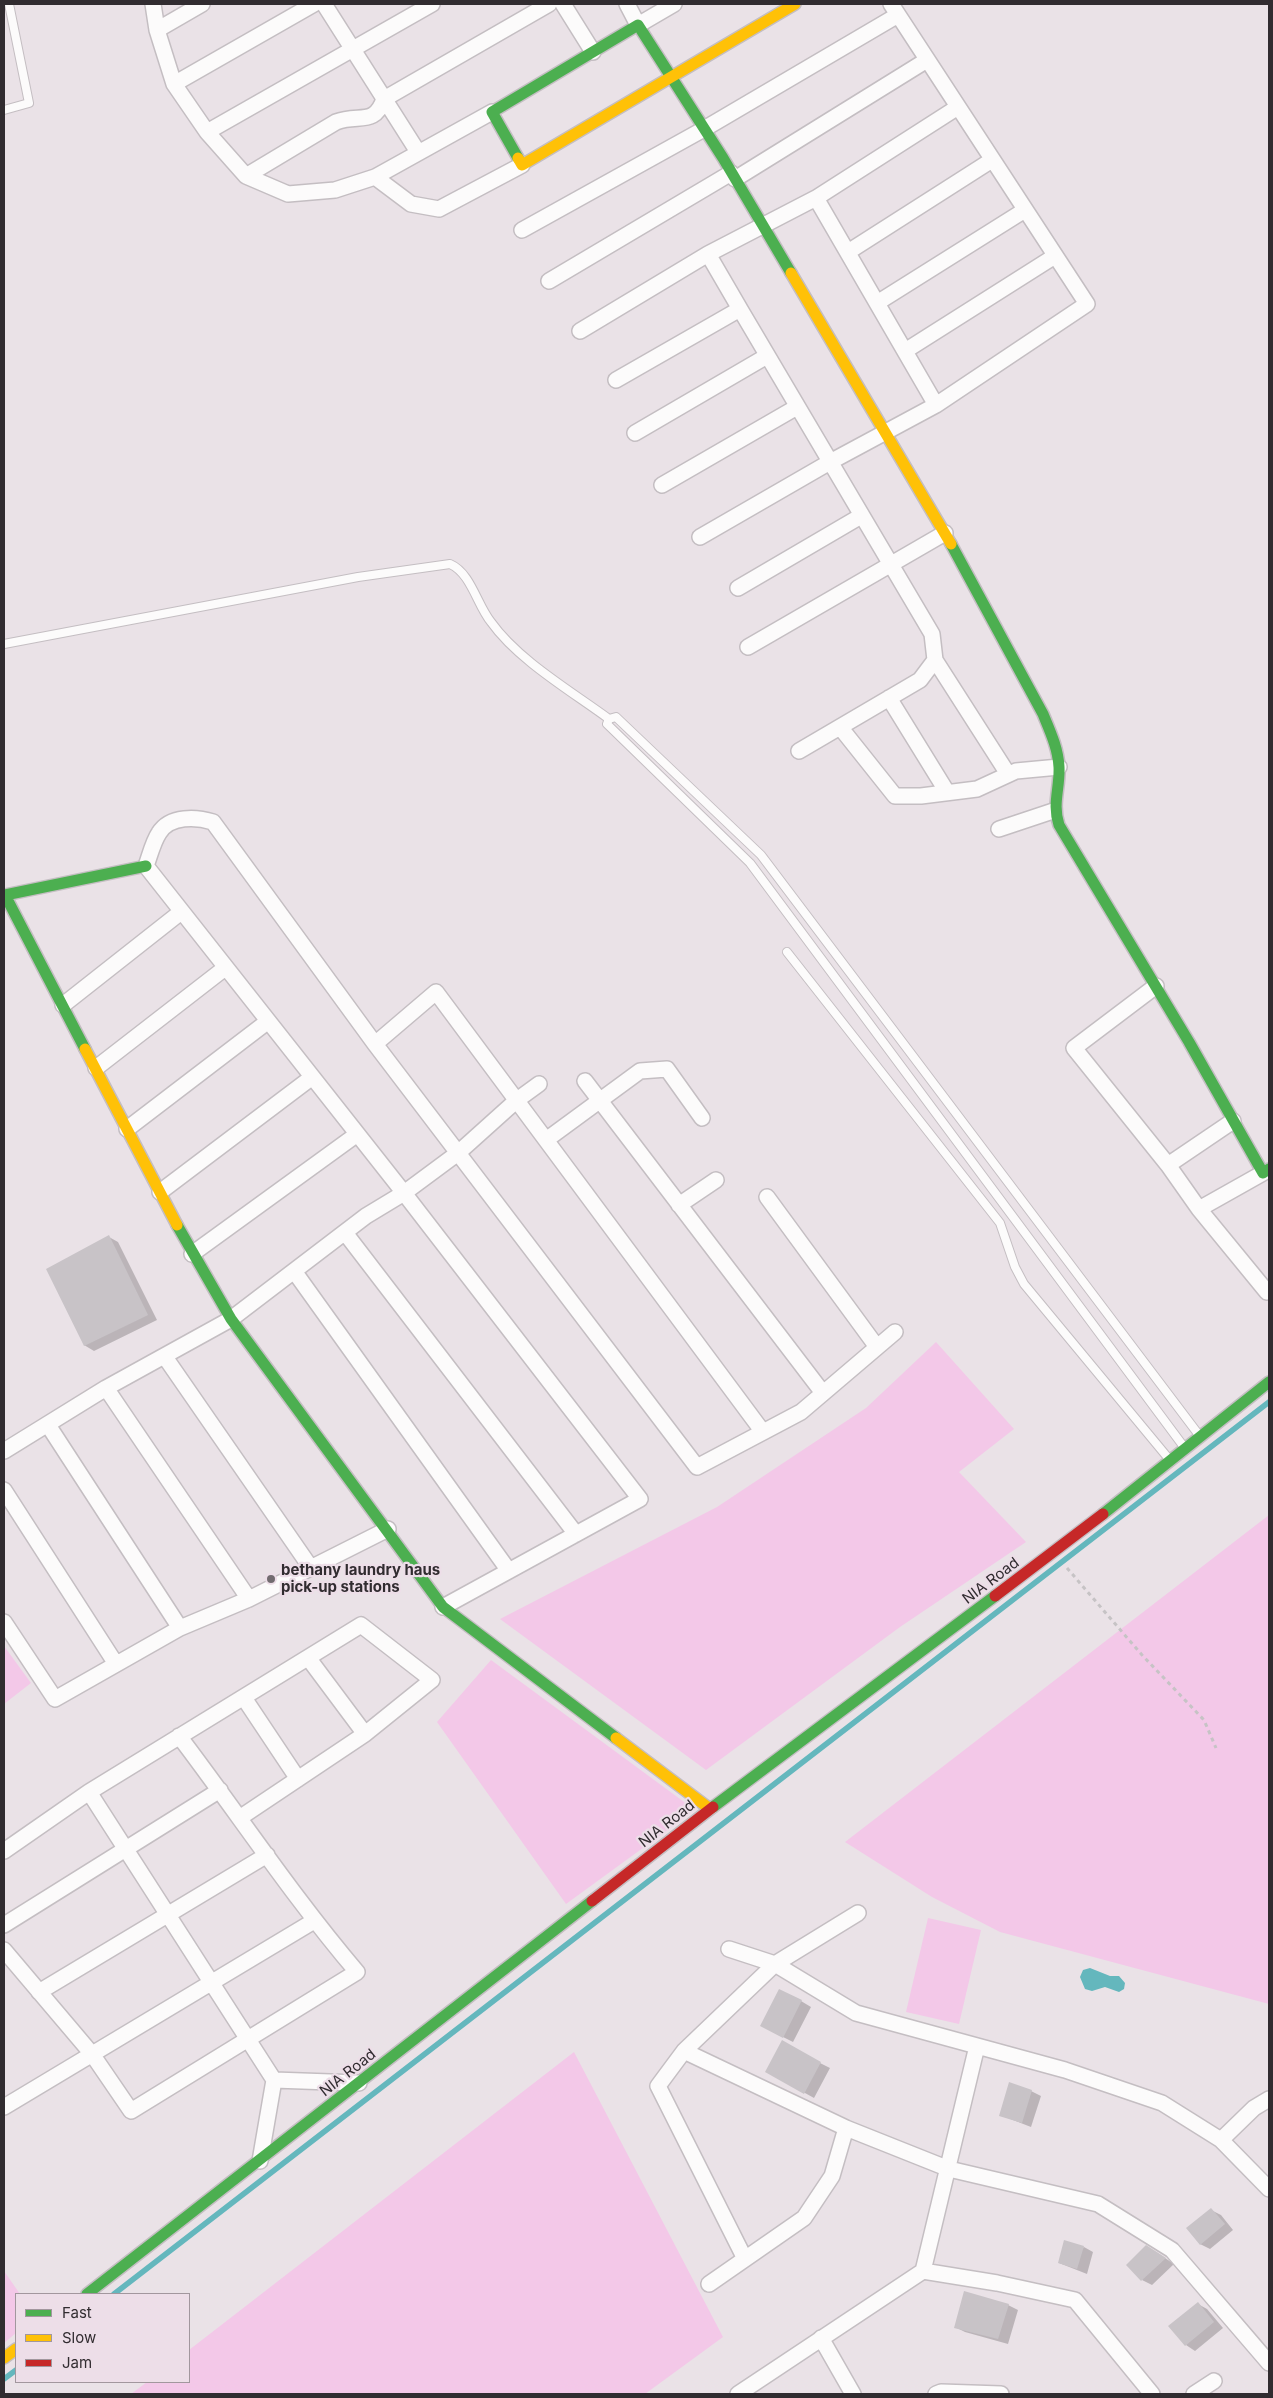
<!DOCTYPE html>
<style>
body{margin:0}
#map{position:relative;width:1273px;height:2398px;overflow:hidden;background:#eae2e7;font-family:Inter,sans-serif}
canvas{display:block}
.frame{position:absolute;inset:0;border:5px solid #312c30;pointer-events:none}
.legend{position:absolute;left:15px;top:2293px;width:175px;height:90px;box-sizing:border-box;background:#eddee8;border:1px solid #a2979e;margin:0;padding:6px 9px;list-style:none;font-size:15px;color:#312c30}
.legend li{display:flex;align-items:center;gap:10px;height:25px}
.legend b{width:25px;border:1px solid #a2979e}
</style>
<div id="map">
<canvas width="1273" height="2398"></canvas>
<div class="frame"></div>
<ul class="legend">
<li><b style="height:6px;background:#4caf50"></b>Fast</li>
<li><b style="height:6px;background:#ffc107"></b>Slow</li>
<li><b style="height:6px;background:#c62828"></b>Jam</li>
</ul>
</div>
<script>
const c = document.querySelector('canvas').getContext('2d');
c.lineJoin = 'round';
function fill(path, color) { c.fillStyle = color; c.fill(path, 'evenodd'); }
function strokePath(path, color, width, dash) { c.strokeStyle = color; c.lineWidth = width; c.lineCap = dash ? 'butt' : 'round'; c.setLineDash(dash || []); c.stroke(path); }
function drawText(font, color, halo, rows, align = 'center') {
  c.font = font + ' Inter,sans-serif'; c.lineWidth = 4.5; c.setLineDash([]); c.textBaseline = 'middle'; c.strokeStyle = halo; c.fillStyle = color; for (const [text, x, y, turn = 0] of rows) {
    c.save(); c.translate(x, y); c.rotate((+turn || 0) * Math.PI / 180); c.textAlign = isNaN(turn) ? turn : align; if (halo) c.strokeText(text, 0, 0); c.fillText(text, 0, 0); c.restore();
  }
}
fill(new Path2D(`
 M936,1342l78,87 -55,43 67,70 -126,85 -194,143 -206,-151 217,-112 149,-99z
 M1269,1515v489l-269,-72 -68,-35 -87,-55z
 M4,1646l27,37 -27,21z
 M491,1660l204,150 -129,94 -129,-182z
 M928,1918l53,12 -22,94 -53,-12z
 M574,2052l149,285 -78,57h-514l16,-12h42v-32z
 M4,2271l16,23h-4v39l-12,10z`), '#f3c8e8');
fill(new Path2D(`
 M1090,1968l20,8h9l6,7 -1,6 -5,3 -14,-5 -13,4 -7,-2 -5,-12 3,-7z`), '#64b7bd');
fill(new Path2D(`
 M109,1237l9,5 39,78 -63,31 -10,-6z
 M801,2001l10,6 -18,35 -22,-11z
 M820,2063l10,5 -16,30 -38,-21z
 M1031,2091l10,5 -10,31 -31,-12z
 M1211,2210l10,5 12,15 -23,19 -10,-5z
 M1084,2247l9,5 -6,22 -28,-11z
 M1156,2252l18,12 -22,21 -10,-5z
 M1198,2304l9,5 16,19 -28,23 -9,-6z
 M1008,2305l10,5 -10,34 -43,-12 -10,-5z`), '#0003');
strokePath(new Path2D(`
 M114,2294l1155,-892
 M4,2379l12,-9`), '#64b7bd', 5.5);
fill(new Path2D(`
 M109,1235l39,80 -64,31 -38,-77z
 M779,1989l23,11 -19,38 -23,-12z
 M782,2040l39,22 -17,32 -39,-22z
 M1009,2082l23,8 -10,33 -23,-7z
 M1211,2208l14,16 -25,21 -14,-17z
 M1064,2240l20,6 -7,23 -19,-6z
 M1146,2245l20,13 -25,23 -15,-16z
 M964,2291l45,13 -11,35 -44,-11z
 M1198,2302l16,20 -29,24 -17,-20z`), '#c8c3c7');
const lane = new Path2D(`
 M4,110l25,-7 -20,-99
 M4,644l354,-67 92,-13c21,9 27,41 41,58 27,38 80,69 118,97
 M787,952l213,271 15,44 9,17 145,175
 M1184,1447l-434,-584 -143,-139 2,-5 7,-2 145,138 438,580`);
const street = new Path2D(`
 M153,4l4,26 17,54 33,48 39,44 42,18 47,-4 40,-13 117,-65
 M324,4l94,148
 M563,4l30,48
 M627,4l11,21 36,-21
 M157,30l45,-26
 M174,84l140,-80
 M207,132l225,-128
 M246,176l90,-54c23,-9 38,5 48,-23l165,-95
 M375,177l36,27 28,5 83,-44
 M735,179l192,-119
 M522,230l182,-101 194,-114
 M848,252l144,-92
 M708,254l32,55
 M549,281l182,-108
 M877,303l148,-93
 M580,331l128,-77 108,-56
 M905,351l150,-95
 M616,380l124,-71 192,325 3,26 -15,20 -121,71
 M936,405l-120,-207 142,-91
 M635,433l132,-77
 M662,485l135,-78
 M700,537l130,-75 106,-57 151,-101 -196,-300
 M738,588l123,-72
 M748,647l197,-114
 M935,660l73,114
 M889,698l58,94
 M840,727l55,69h26l56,-7 39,-18 43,-4
 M999,829l54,-18
 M1156,986l-82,62 94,117 65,-44
 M63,1005l118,-93
 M375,1044l61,-52 327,440
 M96,1068l129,-100
 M585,1081l238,312
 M127,1129l140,-107
 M546,1140l94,-69 27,-2 35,49
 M1168,1165l31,44 68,83 2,-2
 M160,1192l151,-114
 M767,1197l110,150
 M679,1205l37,-25
 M1199,1209l64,-36
 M346,1234l230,300
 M192,1254l164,-119
 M294,1271l215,300
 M165,1357l146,211
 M106,1388l143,211
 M48,1425l132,203
 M4,1451l102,-63 125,-69 135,-103 38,-23 54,-40 59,-53 22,-16
 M4,1490l112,174
 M443,1607l197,-108 -236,-306 -258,-327c4,-11 7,-24 13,-33 11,-18 38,-16 54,-11l162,222 322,423 104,-55 94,-80
 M4,1622l51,77 125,-71 69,-29 139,-70
 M309,1659l56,75
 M244,1698l54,81
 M89,1792l185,288
 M4,1851l85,-59 272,-167 71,55 -67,54 -124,83
 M4,1925l216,-135
 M729,1949l46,15 81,49 209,57 97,33 59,37 48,49
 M4,1950l88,104 39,57 226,-139c-64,-75 -118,-157 -178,-236
 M39,1992l228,-137
 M684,2051l162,77 103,41 149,35 74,46 97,113
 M4,2107l310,-186
 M1221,2140l33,-32 15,-9
 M260,2161l14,-81 85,3
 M745,2259l-87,-173 26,-35 91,-87 83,-51
 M923,2271l74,12 78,17 77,94
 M709,2284l95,-66 28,-42 14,-48
 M821,2338l32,56
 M738,2394l185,-123 54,-225
 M936,2394l5,-2 60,2
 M1194,2394l20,-13`);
const fast = new Path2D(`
 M518,158l-26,-46 146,-87 85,133 68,115
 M951,544l92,170c7,17 15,34 16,53 1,21 -7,37 0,58l130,217 74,131 6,-4
 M85,1049l-80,-154 141,-29
 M177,1225l54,94 212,288 173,131
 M1103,1514l166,-132
 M713,1807l282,-211
 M87,2294l505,-393`);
const slow = new Path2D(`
 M518,158l4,7 273,-161
 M791,273l160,271
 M85,1049l92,176
 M616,1738l94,71
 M4,2358l12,-9`);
const jam = new Path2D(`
 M995,1596l108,-82
 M592,1901l121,-94`);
strokePath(lane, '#c4bec2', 10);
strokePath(street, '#c4bec2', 18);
strokePath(fast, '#c4bec2', 14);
strokePath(slow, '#c4bec2', 14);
strokePath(jam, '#c4bec2', 14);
strokePath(new Path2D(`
 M1067,1568l75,87 62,65 12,28`), '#c6c3c5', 3, [4, 4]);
strokePath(lane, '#fcfbfb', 8);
strokePath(street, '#fcfbfb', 15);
strokePath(fast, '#4caf50', 11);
strokePath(slow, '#ffc107', 11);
strokePath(jam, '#c62828', 11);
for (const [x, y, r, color] of [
 [271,1579,5,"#726c70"]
]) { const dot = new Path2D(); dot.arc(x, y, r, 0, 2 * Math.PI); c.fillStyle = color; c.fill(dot); strokePath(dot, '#eddee8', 2); }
drawText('bold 15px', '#312c30', '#eddee8', [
 ["bethany laundry haus",281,1570],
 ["pick-up stations",281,1587]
], 'left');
drawText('15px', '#312c30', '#eddee8', [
 ["NIA Road",991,1581,-37],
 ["NIA Road",667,1824,-38],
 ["NIA Road",348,2073,-38]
]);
</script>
